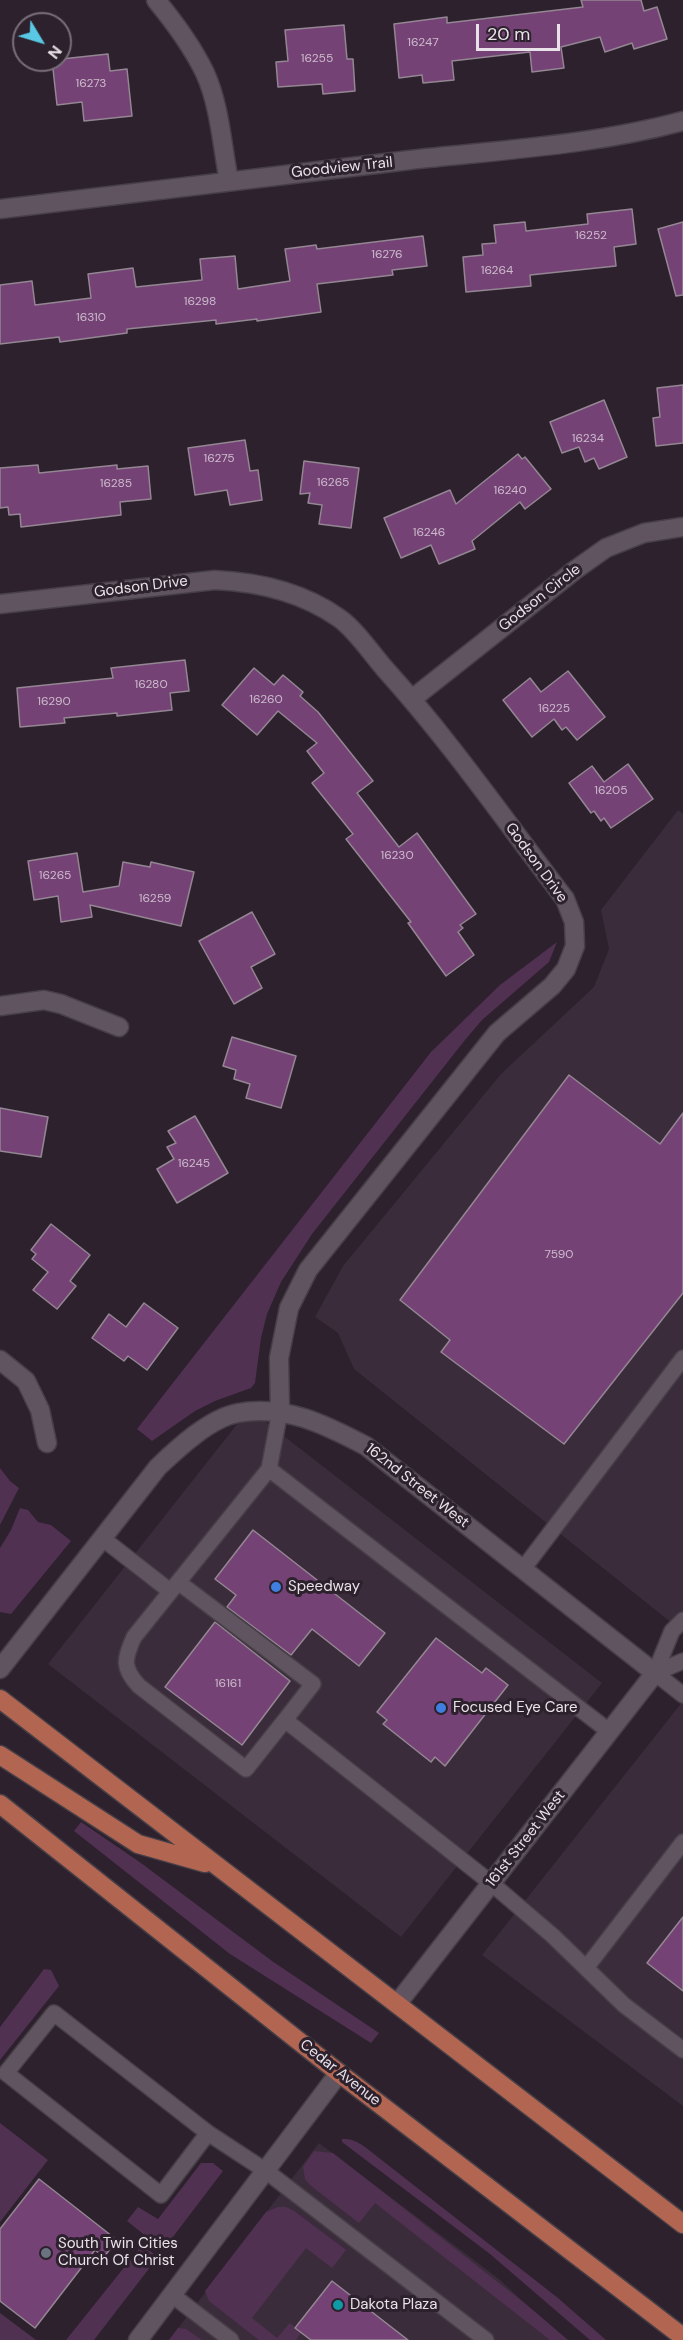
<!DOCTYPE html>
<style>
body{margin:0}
#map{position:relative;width:683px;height:2340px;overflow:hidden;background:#2c212c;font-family:"DM Sans",sans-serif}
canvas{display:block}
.north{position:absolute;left:12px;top:12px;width:60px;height:60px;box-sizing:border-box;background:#2c212c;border:2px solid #786e78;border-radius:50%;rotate:128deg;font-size:16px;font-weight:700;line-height:24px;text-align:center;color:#e9e2e9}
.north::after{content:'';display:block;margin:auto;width:21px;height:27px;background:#59c8e4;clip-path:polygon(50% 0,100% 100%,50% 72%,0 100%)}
.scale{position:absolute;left:476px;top:24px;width:84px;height:27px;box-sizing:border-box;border:3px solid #e9e2e9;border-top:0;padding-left:8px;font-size:18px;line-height:21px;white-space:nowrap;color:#e9e2e9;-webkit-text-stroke:4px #2c212c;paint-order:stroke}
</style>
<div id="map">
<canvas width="683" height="2340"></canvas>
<div class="north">N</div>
<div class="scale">20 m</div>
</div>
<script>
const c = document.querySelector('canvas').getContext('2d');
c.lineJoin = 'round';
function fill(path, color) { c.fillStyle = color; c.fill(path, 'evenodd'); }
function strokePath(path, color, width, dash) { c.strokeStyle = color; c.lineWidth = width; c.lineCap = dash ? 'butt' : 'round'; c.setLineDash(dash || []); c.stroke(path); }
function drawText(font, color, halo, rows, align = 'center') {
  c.font = font + ' "DM Sans",sans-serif'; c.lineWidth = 6; c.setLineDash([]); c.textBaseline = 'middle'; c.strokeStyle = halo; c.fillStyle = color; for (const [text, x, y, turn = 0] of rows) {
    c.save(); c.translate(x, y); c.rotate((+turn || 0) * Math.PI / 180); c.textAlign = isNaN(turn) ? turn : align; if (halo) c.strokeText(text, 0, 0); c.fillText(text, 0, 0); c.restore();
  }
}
fill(new Path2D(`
 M678,810l5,4v818l-329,-263 -16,-36 -23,-16 28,-51 158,-192 93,-87 15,-38 -8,-39z
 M249,1409l353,274 -201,254 -353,-273z
 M683,1701v405l-201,-151z
 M319,2143l180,136 65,61h-395z`), '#3b2c3b');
fill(new Path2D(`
 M557,942l-8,20 -67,58 -17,20 -153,194 -31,48 -14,32 -6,24 -6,45 -4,5 -36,13 -20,10 -43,30 -15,-12 294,-377 69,-67z
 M0,1468l10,13 9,7 -19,37z
 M20,1508l8,2 10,12 13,3 20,16 -60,73 -11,-2v-64l11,-18z
 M81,1822l60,41 131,98 107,72 -8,10 -141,-89 -156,-123z
 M44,1969l7,1 8,16 -59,74v-33z
 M0,2123l48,37 -48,62z
 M342,2139c13,-1 22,7 32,15l184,144 48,42h-16l-100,-86 -148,-112z
 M314,2151l19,2 194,152 41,35h-18l-175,-137 -16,20 -49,-38 -5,-6 -2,-12z
 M201,2163h12l10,8 -60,79 -36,-29 11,-14 20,12z
 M278,2207h8l8,4 52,39 -14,18 -26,-20 -54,70 25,20 13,-15 11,10 -5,7h-37l-50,-39 -4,-10 61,-79z
 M142,2245l16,12 -64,83h-28z
 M0,2313l36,27h-36z
 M178,2328l8,1 16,11h-33z`), '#513151');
const building = new Path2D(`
 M581,0h60l3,11 13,-4 10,32 -33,10 -2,-6 -27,9 -5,-15 -39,10 3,21 -32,4 -2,-20 -78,9 2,19 -31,3 -1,-8 -23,3 -5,-54 53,-7v6l136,-16z
 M344,25l3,34h6l2,32 -32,3 -1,-10 -44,3 -2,-25 12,-1 -3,-31z
 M108,54l2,17 17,-2 5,47 -48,5 -2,-19 -25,3 -5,-45z
 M632,209l4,35 -22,3 2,19 -86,9 1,11 -65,6 -3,-35 20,-2 -1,-11 14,-1 -2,-18 31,-3 1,9 62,-7 -1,-10z
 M683,222v73l-7,1 -18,-67z
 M423,236l4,30 -35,4 1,5 -76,9 4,28 -64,9v-2l-41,5v-4l-89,9v4l-67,9 -1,-5 -59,7v-59l32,-4 3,24 56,-7 -3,-24 45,-6 3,19 66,-7 -2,-21 35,-3 3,33 52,-8 -5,-32 31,-4 1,4z
 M683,385v58l-27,3 -3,-28 7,-1 -3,-29z
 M604,400l23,57 -28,12 -5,-11 -9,4 -6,-15 -17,6 -12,-31z
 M245,440l5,31 8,-1 4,30 -32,5 -3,-15 -32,5 -7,-47z
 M518,454l4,5 3,-2 26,32 -26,20 -5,-7 -48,39 3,8 -36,15 -8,-19 -30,13 -17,-40 66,-28 6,14z
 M304,461l55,7 -8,60 -32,-4 3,-19 -14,-2 2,-10 -10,1z
 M38,465l1,8 78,-8v4l31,-3 3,33 -31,3 1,13 -100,12 -1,-13 -11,1 -1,-8 -8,1v-40z
 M185,660l4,31 -19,2 2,17 -55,6v-3l-53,5 1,5 -45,4 -3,-39 96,-10 -2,-10z
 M254,668l20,17 9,-10 20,17 -3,4 18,16 55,69 -16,12 42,54 18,-14 59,81 -16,11 3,3 -5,4 16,23 -28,21 -38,-53 3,-1 -65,-83 7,-5 -41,-51 12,-10 -17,-22 10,-8 -39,-32 -21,24 -35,-30z
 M568,671l37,46 -28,23 -11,-13 -4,3 -8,-11 -22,18 -29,-37 27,-22 11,14z
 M628,764l25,35 -42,29 -7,-10 -3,3 -7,-10 -3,2 -22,-30 23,-17 12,16z
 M77,853l6,39 36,-6 4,-24 27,5 1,-5 43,10 -13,54 -91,-21 2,12 -31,5 -3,-26 -24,4 -6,-39z
 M252,912l23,42 -24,13 11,21 -28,16 -35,-63z
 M232,1037l64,19 -15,52 -35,-10 4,-14 -16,-5 2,-9 -13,-4z
 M569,1075l91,69 23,-31v180l-119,151 -123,-92 9,-12 -50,-40z
 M0,1108l48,9 -7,40 -41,-6z
 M195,1116l33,57 -51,30 -20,-34 17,-10 -7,-12 9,-4 -8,-12z
 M51,1224l39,31 -20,26 6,5 -19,23 -24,-19 15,-18 -16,-13 4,-5 -5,-4z
 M144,1303l34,25 -31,42 -19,-14 -4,5 -32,-23 17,-24 17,13z
 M253,1530l132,103 -26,33 -47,-37 -21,26 -64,-48 9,-12 -21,-16z
 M215,1622l75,59 -48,64 -77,-58z
 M436,1638l46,35 4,-5 22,17 -63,81 -10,-9 -4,5 -48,-38 4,-4 -10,-8z
 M683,1917v74l-36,-28z
 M39,2179l78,61 -13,17 -9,-7 -60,78 -35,-27v-72z
 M332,2281l76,59h-97l-16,-12z`);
fill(building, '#744275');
strokePath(building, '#948693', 1.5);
const service = new Path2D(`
 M280,1411l-11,58 341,263
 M269,1469l-135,168c-10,22 -12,31 5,49l107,83 39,-49 206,163 62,53 71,69 59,45
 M102,1538l68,53
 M523,1569l160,-211
 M178,1582l135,102 -28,36
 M655,1673l17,-42 11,-11
 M655,1673l28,22
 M655,1673l28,-12
 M586,1968l97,-126
 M208,2133l-47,62 -155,-122 48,-60 154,120 58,38 220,169
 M172,2295l59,45`);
const minor = new Path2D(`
 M156,0c19,23 36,46 49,73 15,33 17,73 24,108
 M0,209c136,-17 273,-33 410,-49 91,-10 185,-15 273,-39
 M0,604l215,-24c44,2 87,12 124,38 16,11 33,36 46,51 65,72 121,153 180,230l9,23 1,24 -9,23 -14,17 -55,47 -189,237 -19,38 -10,50 1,53
 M412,699l163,-129 31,-22 38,-15 39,-6
 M0,1006l44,-6 17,4 58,23
 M0,1360l26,21 14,29 7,33
 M0,1669l158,-202c20,-19 52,-49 80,-54 47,-9 88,12 128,33l289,227 -258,331
 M138,2340l201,-267`);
const primary = new Path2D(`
 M0,1699l683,525
 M0,1755l138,89 67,19
 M0,1804l339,269 344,264`);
strokePath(service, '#473f47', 18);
strokePath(minor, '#473f47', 21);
strokePath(primary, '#473f47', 21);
strokePath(service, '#605460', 15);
strokePath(minor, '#605460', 18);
strokePath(primary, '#b26651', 18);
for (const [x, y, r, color] of [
 [276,1587,6,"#3f7fe0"],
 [441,1708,6,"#3f7fe0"],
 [46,2253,6,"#6b7280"],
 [338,2305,6,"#0f9aa8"]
]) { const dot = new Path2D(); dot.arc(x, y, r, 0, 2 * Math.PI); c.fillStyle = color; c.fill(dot); strokePath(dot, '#2c212c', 2); }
drawText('12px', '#ccbacc', null, [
 ["16247",423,43],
 ["16255",317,59],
 ["16273",91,84],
 ["16252",591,236],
 ["16276",387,255],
 ["16264",497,271],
 ["16298",200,302],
 ["16310",91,318],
 ["16234",588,439],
 ["16275",219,459],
 ["16265",333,483],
 ["16285",116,484],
 ["16240",510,491],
 ["16246",429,533],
 ["16280",151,685],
 ["16260",266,700],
 ["16290",54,702],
 ["16225",554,709],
 ["16205",611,791],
 ["16230",397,856],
 ["16265",55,876],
 ["16259",155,899],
 ["16245",194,1164],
 ["7590",559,1255],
 ["16161",228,1684]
]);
drawText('15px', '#e9e2e9', '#2c212c', [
 ["Goodview Trail",342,168,-6],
 ["Godson Drive",141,587,-7],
 ["Godson Circle",540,598,-38],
 ["Godson Drive",536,863,54],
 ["162nd Street West",417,1486,38],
 ["161st Street West",526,1839,-52],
 ["Cedar Avenue",340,2073,38]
]);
drawText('15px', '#e9e2e9', '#2c212c', [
 ["Speedway",288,1587],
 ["Focused Eye Care",453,1708],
 ["South Twin Cities",58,2244],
 ["Church Of Christ",58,2261],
 ["Dakota Plaza",350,2305]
], 'left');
</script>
